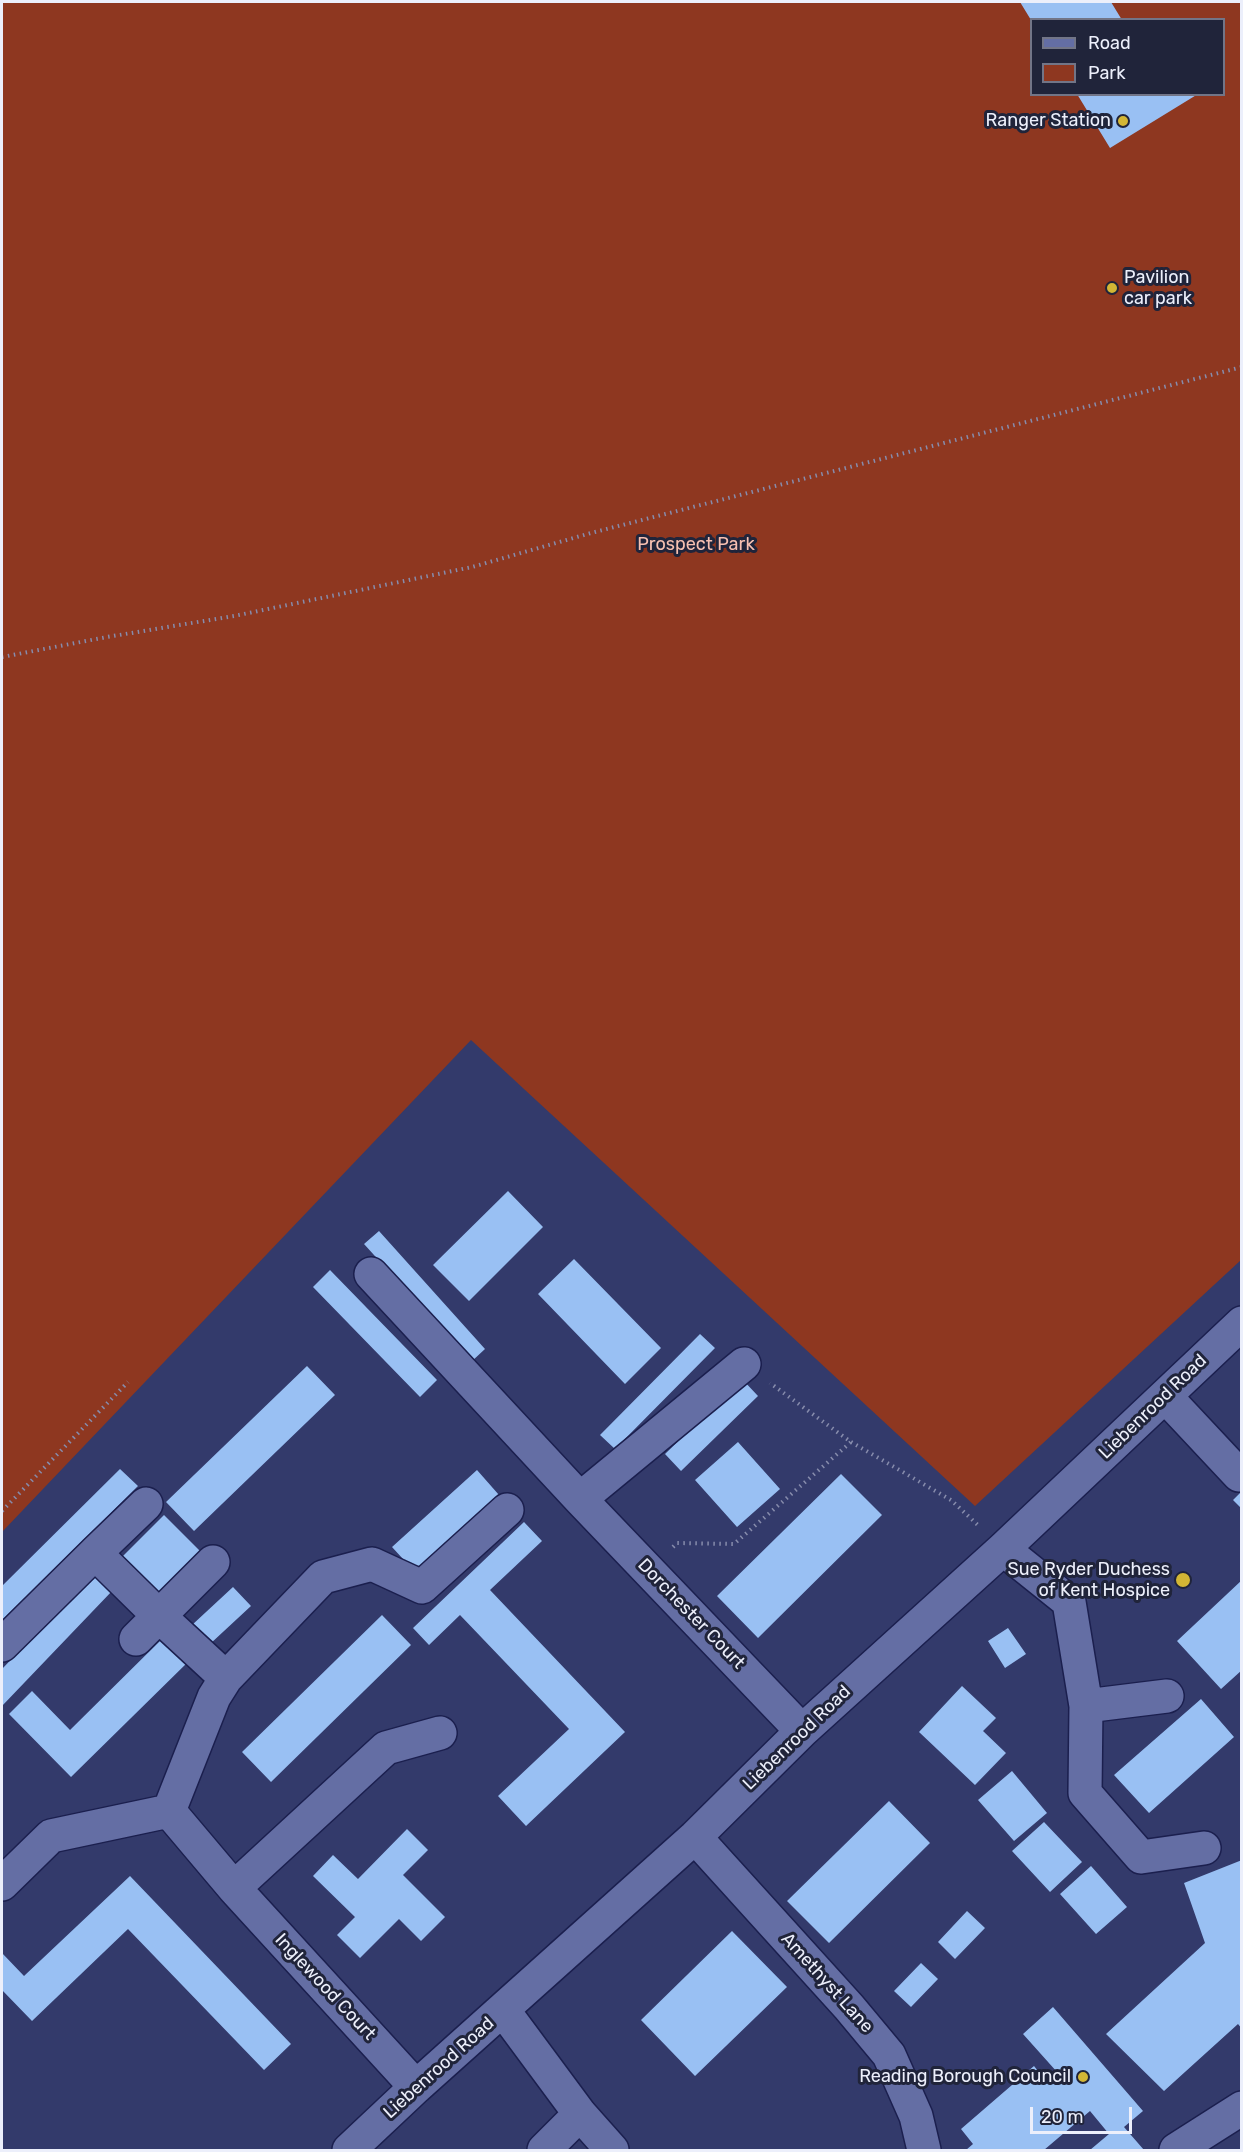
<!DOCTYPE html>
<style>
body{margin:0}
#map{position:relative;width:1243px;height:2152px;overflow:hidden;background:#333a6b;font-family:Rubik,sans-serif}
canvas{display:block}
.frame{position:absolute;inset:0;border:3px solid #eceffb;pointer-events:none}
.legend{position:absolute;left:1030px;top:18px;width:195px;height:78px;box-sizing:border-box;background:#20243a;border:2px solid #727587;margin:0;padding:8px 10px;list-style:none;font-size:18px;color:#eceffb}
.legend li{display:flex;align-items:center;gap:12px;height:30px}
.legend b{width:30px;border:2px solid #727587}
.scale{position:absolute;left:1030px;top:2107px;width:102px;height:27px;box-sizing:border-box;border:3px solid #eceffb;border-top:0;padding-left:8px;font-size:18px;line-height:21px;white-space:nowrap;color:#eceffb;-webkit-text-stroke:4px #20243a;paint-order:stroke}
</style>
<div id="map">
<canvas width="1243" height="2152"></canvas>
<div class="frame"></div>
<ul class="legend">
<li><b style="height:8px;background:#646ea4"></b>Road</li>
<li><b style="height:16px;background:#8e3720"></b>Park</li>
</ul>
<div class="scale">20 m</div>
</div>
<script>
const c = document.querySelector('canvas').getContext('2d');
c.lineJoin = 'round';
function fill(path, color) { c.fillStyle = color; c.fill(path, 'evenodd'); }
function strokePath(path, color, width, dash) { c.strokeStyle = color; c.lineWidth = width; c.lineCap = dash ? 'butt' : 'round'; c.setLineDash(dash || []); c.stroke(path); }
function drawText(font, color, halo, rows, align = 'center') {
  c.font = font + ' Rubik,sans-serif'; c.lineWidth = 6; c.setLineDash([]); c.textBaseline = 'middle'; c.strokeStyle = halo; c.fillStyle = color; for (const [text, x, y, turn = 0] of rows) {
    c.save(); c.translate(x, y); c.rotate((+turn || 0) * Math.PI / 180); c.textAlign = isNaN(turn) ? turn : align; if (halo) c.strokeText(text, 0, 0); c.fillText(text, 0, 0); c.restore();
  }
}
fill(new Path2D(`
 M2,2h1239v1258l-266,246 -504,-466 -469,492zM1032,20h192v74h-192z`), '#8e3720');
fill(new Path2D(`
 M1020,2h91l11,18h-91z
 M1077,94h121l-88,54z
 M508,1191l35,36 -74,74 -36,-36z
 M379,1231l106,118 -14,13 -107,-118z
 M574,1259l87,89 -36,36 -87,-90z
 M330,1270l107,110 -17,17 -107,-110z
 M700,1334l15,14 -100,101 -15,-14z
 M307,1366l28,29 -141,136 -28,-29z
 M742,1379l16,17 -77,75 -16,-17z
 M738,1442l42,47 -43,38 -42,-47z
 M120,1469l18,17 -136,134v-34z
 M477,1470l22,25 -85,76 -22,-24z
 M841,1474l41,41 -124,123 -41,-42z
 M1242,1491v18l-9,-9z
 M164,1515l37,37 -47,46 -36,-37z
 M524,1522l18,19 -52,49 135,142 -99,94 -28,-30 71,-67 -109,-114 -31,30 -16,-17z
 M95,1572l18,18 -111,116v-37z
 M1242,1580v90l-21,19 -44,-48z
 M233,1587l18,19 -41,38 -18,-19z
 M382,1615l29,30 -140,137 -29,-30z
 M1008,1628l18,26 -21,14 -17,-27z
 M166,1635l24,25 -119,117 -62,-63 23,-23 38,39z
 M962,1686l34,32 -13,13 23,22 -31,32 -56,-53z
 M1201,1699l33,38 -85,76 -35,-38z
 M1012,1771l35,42 -33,28 -36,-41z
 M889,1801l41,42 -101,100 -42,-42z
 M1044,1822l38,40 -32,30 -38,-41z
 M407,1829l21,21 -25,25 42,42 -24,24 -22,-22 -39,39 -23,-23 18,-18 -42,-41 20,-21 25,24z
 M1242,1860v169l-4,-5 -74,67 -58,-57 99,-91 -21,-60z
 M1091,1866l36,41 -31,27 -36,-40z
 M130,1876l161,168 -27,26 -136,-141 -96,92 -30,-31v-37l22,23z
 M967,1911l18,17 -30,31 -17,-17z
 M732,1931l55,56 -92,89 -54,-56z
 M921,1963l17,16 -27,28 -17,-16z
 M1053,2007l90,104 -19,16 20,23h-54l19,-16 -19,-23 -46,39h-78l7,-6 -12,-15 73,-63 12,15 11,-9 -34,-38z`), '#99c0f3');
const minor = new Path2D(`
 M371,1274l209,225 222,232
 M1165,1396l74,79
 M580,1499l164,-135
 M1003,1549l66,53 17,104 -1,87 56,64 63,-9
 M95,1553l51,-49
 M136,1639l77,-77
 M2,1645l93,-92 64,63 67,62
 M1086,1706l81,-10
 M695,1837l154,170 40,48 27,61 8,34
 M2,1884l49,-48 118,-25
 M234,1888l152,-140 54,-15
 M503,2010l77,104 32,36
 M416,2087l-182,-199 -65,-77 45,-114 12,-19 97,-101 49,-13 50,23 85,-77
 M349,2150l67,-63 279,-250 107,-106 201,-182 239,-226
 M544,2150l36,-36
 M1176,2150l66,-42`);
strokePath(minor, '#1b1f4e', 36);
strokePath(new Path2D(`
 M2,657l105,-20 127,-21 238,-49 119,-34 651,-166
 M851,1442l100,58 29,27
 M2,1511l126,-129
 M673,1547l4,-4 57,1 117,-102 -81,-59`), '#878cac', 4, [1.5, 4.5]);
strokePath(minor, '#646ea4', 33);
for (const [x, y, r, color] of [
 [1123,121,6,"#d3b635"],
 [1112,288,6,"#d3b635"],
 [1183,1580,8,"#d3b635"],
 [1083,2077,6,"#d3b635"]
]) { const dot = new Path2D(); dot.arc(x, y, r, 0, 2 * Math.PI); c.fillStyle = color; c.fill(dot); strokePath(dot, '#20243a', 2); }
drawText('18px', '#eceffb', '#20243a', [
 ["Ranger Station",1111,121],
 ["Pavilion",1124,278,"left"],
 ["car park",1124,299,"left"],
 ["Sue Ryder Duchess",1170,1570],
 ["of Kent Hospice",1170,1591],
 ["Reading Borough Council",1071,2077]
], 'right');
drawText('18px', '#f7c0b1', '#20243a', [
 ["Prospect Park",696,545]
]);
drawText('18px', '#eceffb', '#20243a', [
 ["Liebenrood Road",1153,1407,-44],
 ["Dorchester Court",691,1614,46],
 ["Liebenrood Road",797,1738,-44],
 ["Amethyst Lane",827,1983,48],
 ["Inglewood Court",325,1987,47],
 ["Liebenrood Road",439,2068,-42]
]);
</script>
